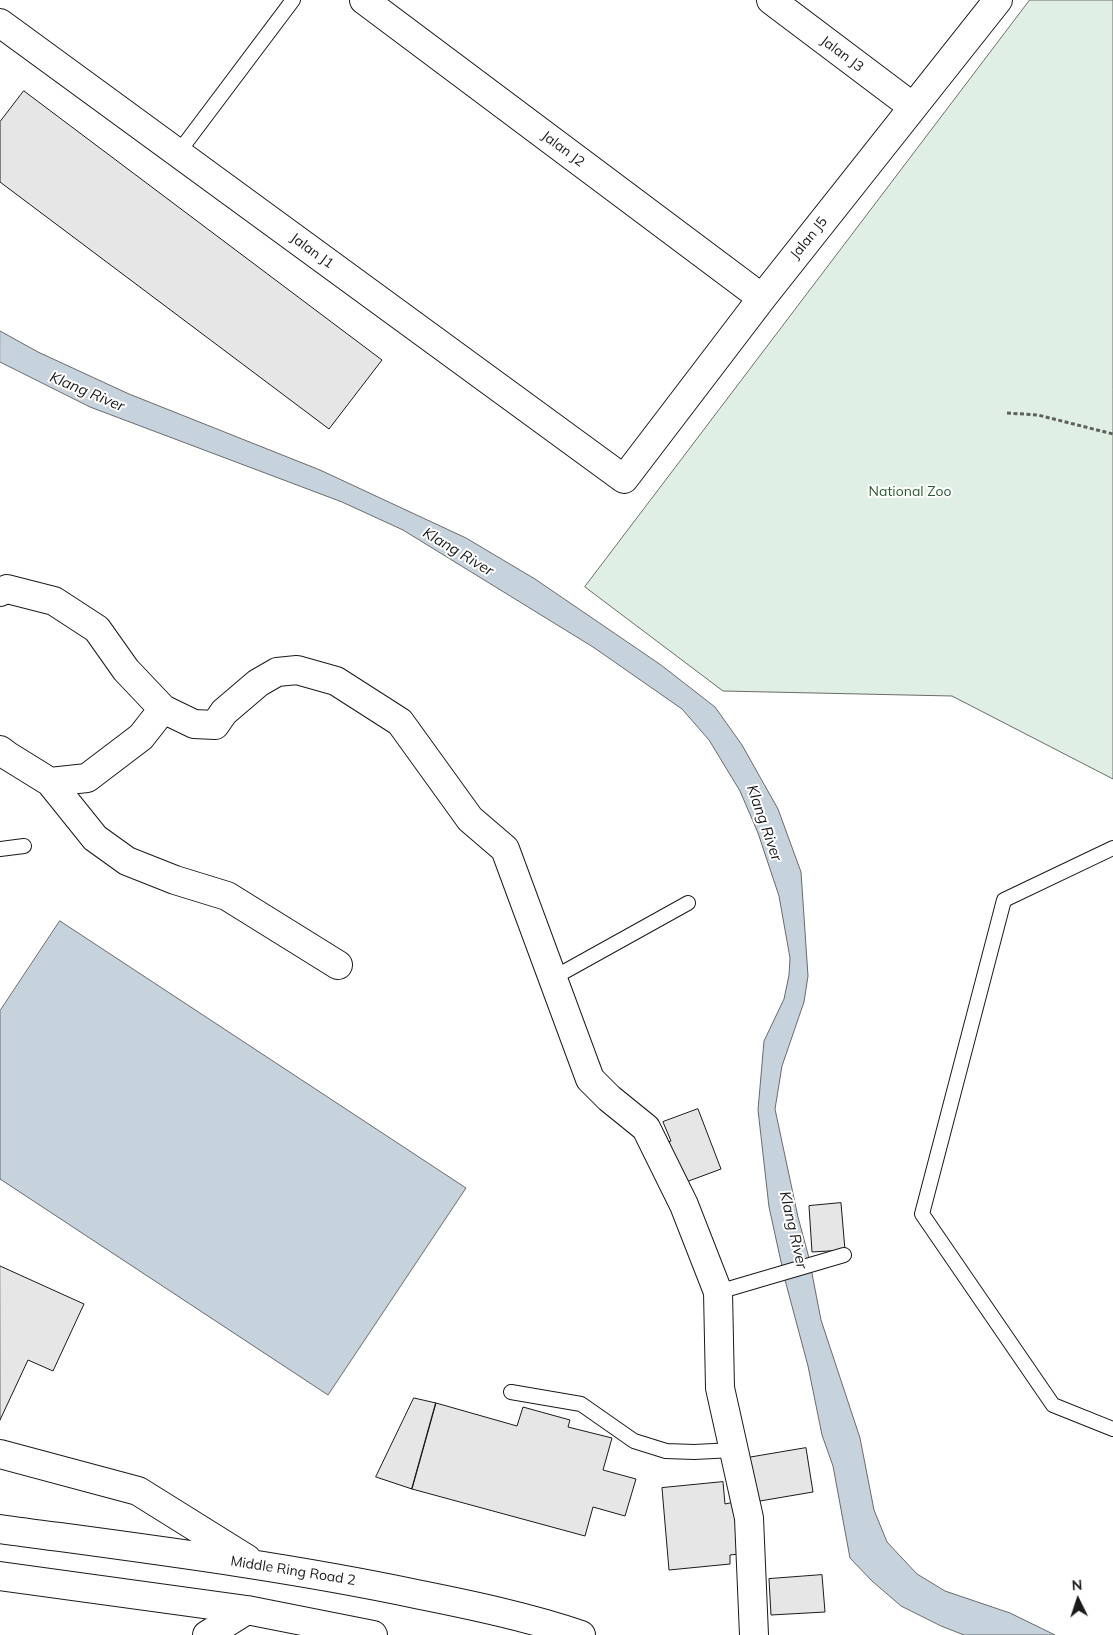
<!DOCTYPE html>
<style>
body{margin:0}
#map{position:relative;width:1113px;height:1635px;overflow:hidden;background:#fff;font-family:Mulish,sans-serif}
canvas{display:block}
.north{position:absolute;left:1053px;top:1575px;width:50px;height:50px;-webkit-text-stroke:4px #fff;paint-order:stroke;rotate:356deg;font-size:14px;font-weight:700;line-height:20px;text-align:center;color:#1a1a1a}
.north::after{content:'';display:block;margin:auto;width:18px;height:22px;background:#1a1a1a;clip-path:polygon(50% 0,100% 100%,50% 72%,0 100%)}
</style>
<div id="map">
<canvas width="1113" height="1635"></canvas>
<div class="north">N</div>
</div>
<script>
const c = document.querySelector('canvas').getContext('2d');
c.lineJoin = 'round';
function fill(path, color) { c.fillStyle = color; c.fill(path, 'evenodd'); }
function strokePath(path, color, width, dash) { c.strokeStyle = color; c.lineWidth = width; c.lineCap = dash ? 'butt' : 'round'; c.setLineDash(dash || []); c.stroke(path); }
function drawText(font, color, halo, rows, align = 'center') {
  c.font = font + ' Mulish,sans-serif'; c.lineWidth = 4; c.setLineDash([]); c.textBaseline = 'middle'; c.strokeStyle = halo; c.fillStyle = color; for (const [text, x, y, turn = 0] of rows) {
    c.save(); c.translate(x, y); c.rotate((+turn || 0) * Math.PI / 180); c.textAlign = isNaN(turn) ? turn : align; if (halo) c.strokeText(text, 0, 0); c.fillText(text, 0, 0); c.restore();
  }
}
const green = new Path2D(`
 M1030,0h83v779l-161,-83 -229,-5 -138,-104z`);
fill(green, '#e0efe3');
strokePath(green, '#6a6a6a', 1);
const water = new Path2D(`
 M0,331l38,21 91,42 191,76 146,68 69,41 126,86 54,42 27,38 36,64 23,63 7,104 -4,26 -22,64 -7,43 23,108 11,41 12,62 39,118 14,72 13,32 30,32 28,17 65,22 45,22h-91l-23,-9 -40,-20 -29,-25 -22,-23 -17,-92 -11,-31 -14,-69 -23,-86 -16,-73 -11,-97 6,-69 20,-42 5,-24 1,-17 -11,-62 -21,-63 -18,-42 -31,-51 -27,-31 -89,-62 -190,-117 -61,-28 -252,-95 -90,-45z
 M60,921l406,267 -138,207 -328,-216v-168z`);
fill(water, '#c6d2dc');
strokePath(water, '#6a6a6a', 1);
const building = new Path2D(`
 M24,91l358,269 -53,69 -329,-247v-60z
 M698,1109l23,60 -43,16 -16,-41 9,-3 -8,-19z
 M841,1203l4,47 -33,2 -3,-46z
 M0,1266l84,38 -31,67 -25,-11 -28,60z
 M414,1398l22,5 -24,86 -36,-12z
 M436,1403l81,23 6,-19 47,13 -2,7 44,11 -9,32 33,9 -11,37 -32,-9 -8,29 -173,-47z
 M806,1448l7,44 -59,10 -7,-44z
 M723,1482l2,22 9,-2 5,52 -9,1v9l-61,6 -7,-82z
 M822,1575l3,37 -54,3 -2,-36z`);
fill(building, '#e6e6e6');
strokePath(building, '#1a1a1a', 1);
const lane = new Path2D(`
 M178,153l115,-153
 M1113,848l-109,52 -82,314 131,191 60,24
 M0,849l24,-3
 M553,978l135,-75
 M718,1292l126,-37
 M511,1392l70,12 53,37 32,10 28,1 40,-2`);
const street = new Path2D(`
 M364,0l398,298
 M771,0l142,107
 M0,23l624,456 138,-181 236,-298
 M0,592l7,-3 47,12 43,28 29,41 37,39 31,15 21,1 9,-13 34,-29 19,-11 20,-2 39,11 64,41 70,97 35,30 85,230 19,19 37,30 38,77 34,87 2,96 29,130 5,117
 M0,750l8,6 42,26 37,-4 54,-41 22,-28
 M50,782l45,56 32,23 48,19 52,16 111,69`);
const highway = new Path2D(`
 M0,1454l138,37 109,68
 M0,1529c139,19 278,36 416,65 55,11 112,23 165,41
 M0,1576l247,34 126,25
 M207,1635l40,-25`);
strokePath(lane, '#1a1a1a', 16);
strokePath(street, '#1a1a1a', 30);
strokePath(highway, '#1a1a1a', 30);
strokePath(new Path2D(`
 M1007,413l31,2 75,19`), '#5f5f5f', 3, [4, 2.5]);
strokePath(lane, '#fff', 14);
strokePath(street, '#fff', 28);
strokePath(highway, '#fff', 28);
drawText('14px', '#1a1a1a', '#fff', [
 ["Jalan J3",842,54,37],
 ["Jalan J2",563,149,37],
 ["Jalan J5",809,238,-51],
 ["Jalan J1",312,251,36],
 ["Middle Ring Road 2",293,1571,9]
]);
drawText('14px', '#2b5a34', '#fff', [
 ["National Zoo",910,492]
]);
drawText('italic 15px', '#1a1a1a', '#fff', [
 ["Klang River",87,392,23],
 ["Klang River",458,552,31],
 ["Klang River",764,823,71],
 ["Klang River",793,1230,77]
]);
</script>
